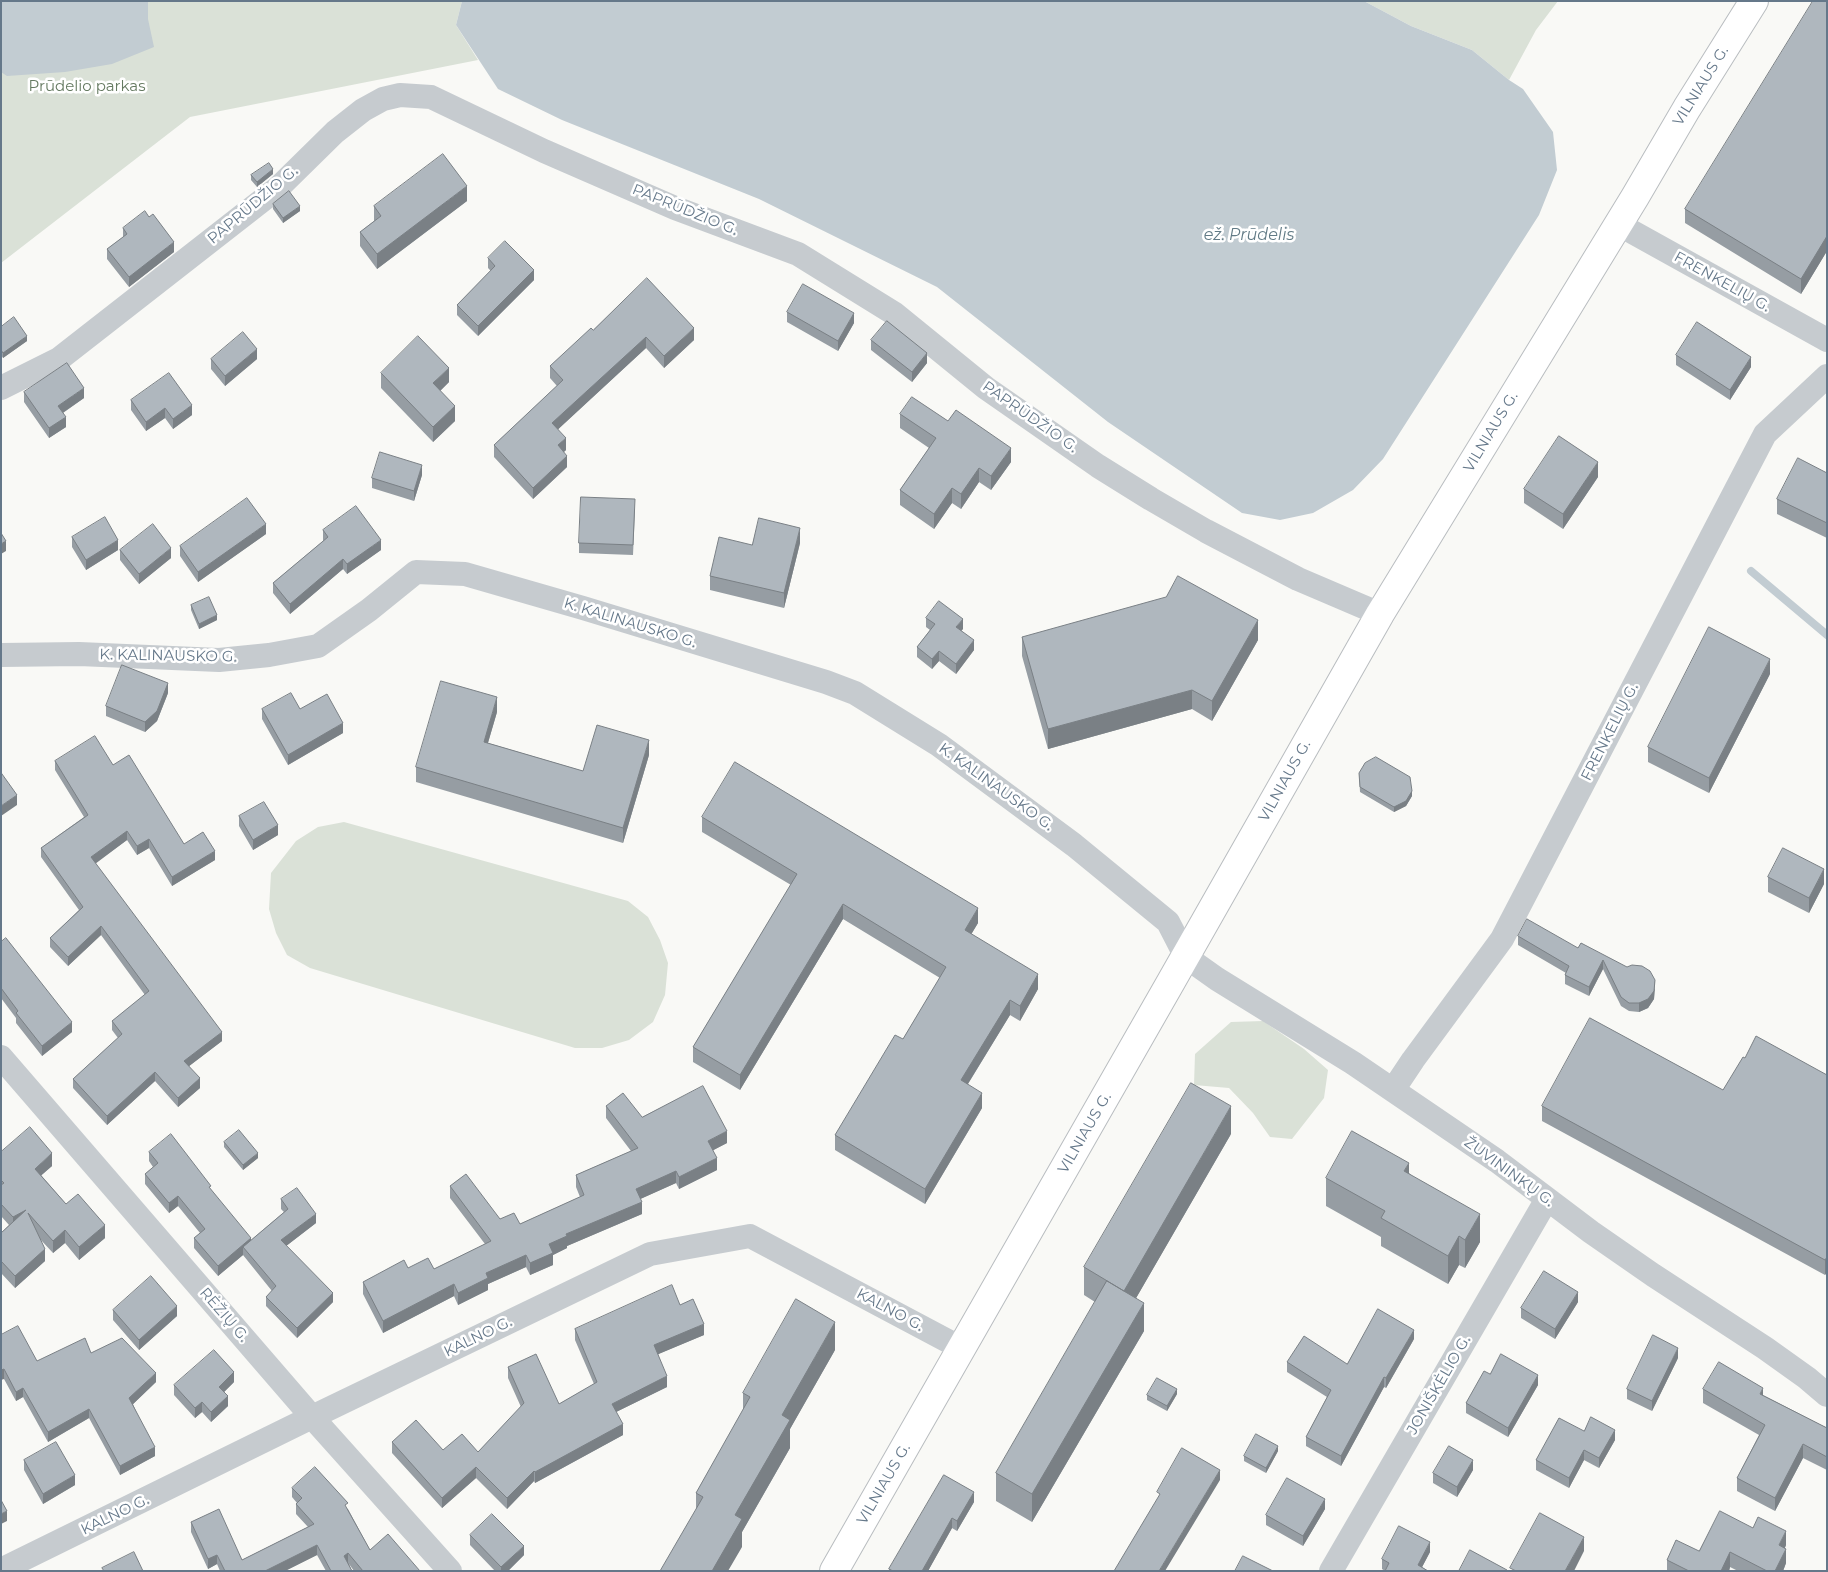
<!DOCTYPE html>
<meta charset="utf-8">
<style>
body{margin:0}
#map{position:relative;width:1828px;height:1572px;overflow:hidden;background:#f9f9f6;font-family:Montserrat,sans-serif}
canvas{display:block}
.frame{position:absolute;inset:0;border:2px solid #65788a;pointer-events:none}
</style>
<div id="map">
<canvas width="1828" height="1572"></canvas>
<div class="frame"></div>
</div>
<script>
const c = document.querySelector('canvas').getContext('2d');
c.lineJoin = 'round';
function fill(path, color) { c.fillStyle = color; c.fill(path, 'evenodd'); }
function strokePath(path, color, width, dash) { c.strokeStyle = color; c.lineWidth = width; c.lineCap = dash ? 'butt' : 'round'; c.setLineDash(dash || []); c.stroke(path); }
function drawText(font, color, halo, rows, align = 'center') {
  c.font = font + ' Montserrat,sans-serif'; c.lineWidth = 5; c.setLineDash([]); c.textBaseline = 'middle'; c.strokeStyle = halo; c.fillStyle = color; for (const [text, x, y, turn = 0] of rows) {
    c.save(); c.translate(x, y); c.rotate((+turn || 0) * Math.PI / 180); c.textAlign = isNaN(turn) ? turn : align; if (halo) c.strokeText(text, 0, 0); c.fillText(text, 0, 0); c.restore();
  }
}
fill(new Path2D(`
 M1,1h461l-6,24 22,35 -288,57 -189,146z
 M1364,1h194l-22,29 -27,50 -37,-30 -61,-24z
 M344,822l284,79 20,16 12,23 8,23 -3,32 -12,27 -24,18 -27,8h-27l-265,-80 -23,-13 -11,-22 -7,-24 2,-36 25,-32 22,-14z
 M1263,1021l41,28 24,21 -4,28 -32,41 -22,-2 -17,-24 -24,-25 -35,-3 1,-31 36,-32z`), '#dae1d7');
fill(new Path2D(`
 M1,1h147v18l6,28 -42,17 -47,8 -58,4 -6,-4z
 M462,1h902l47,25 61,24 37,30 14,9 30,43 4,38 -18,45 -156,244 -30,31 -40,23 -33,7 -38,-7 -134,-91 -171,-135 -178,-88 -197,-79 -64,-31 -42,-64z`), '#c2ccd2');
strokePath(new Path2D(`
 M1751,571l76,64`), '#c2ccd2', 8);
const trunk = new Path2D(`
 M834,1571l334,-584 212,-373 255,-417 52,-89 67,-107`);
strokePath(trunk, '#b9bdc0', 30);
strokePath(new Path2D(`
 M1618,224l209,116
 M1,388l58,-29 219,-171 57,-56 28,-22 20,-11 17,-4 31,2 113,54 131,57 123,46 97,60 91,74 112,78 53,33 55,32 92,48 82,35
 M1,655l78,-1 140,6 50,-5 49,-9 51,-36 47,-38 49,2 118,34 243,74 29,11 84,52 135,100 94,77 18,35 31,22 136,84 144,98 94,71 62,43 112,73 42,30 20,17
 M1,1057l311,360 138,154
 M1393,1090l20,-30 89,-121 263,-505 62,-58
 M1,1570l311,-153 338,-163 100,-18 211,112
 M1331,1571l216,-372`), '#c6cbcf', 24);
strokePath(trunk, '#fff', 28);
fill(new Path2D(`
 M1827,1v250l-26,43 -116,-71v-14z
 M273,174l-16,13 -6,-7v-5z
 M467,201l-90,68 -17,-23v-14l14,-11v-15z
 M273,204l27,7 -17,12 -10,-14z
 M123,228l51,24 -45,35 -22,-28v-10l16,-12z
 M488,258l46,22 -56,56 -21,-21v-10l34,-34 -3,-3z
 M787,312l67,11 -16,28 -51,-29z
 M1,327l26,14 -24,17 -2,-3z
 M593,330l101,10 -30,28 -18,-20 -88,81 8,21 -2,2 3,15 -34,32 -39,-42v-12l63,-59 -7,-8v-12z
 M871,340l56,23 -15,19 -41,-32z
 M1676,355l75,12 -21,33 -54,-35z
 M211,359h46l-32,27 -14,-17z
 M381,373l68,9 -9,9 15,30 -22,21 -52,-54z
 M24,392l60,6 -21,15 3,14 -17,11 -25,-36z
 M131,400l61,15 -19,14 -8,-11 -19,13 -15,-21z
 M900,414l48,7 63,41 -20,28 -12,-8 -18,27 -9,-6 -18,26 -34,-24v-15l29,-42 -29,-20z
 M1827,473v65l-50,-24v-15z
 M422,475l-8,26 -42,-13v-10z
 M1598,477l-35,52 -39,-26v-14z
 M635,509l-2,46 -54,-2v-10z
 M323,530l58,20 -34,24 -4,-5 -53,45 -17,-21v-10l50,-42z
 M266,534l-68,48 -18,-26v-10z
 M72,537l46,13 -32,20 -14,-23z
 M800,543l-16,65 -74,-18v-14l42,-31z
 M120,550l51,8 -32,26 -19,-24z
 M191,605l26,15 -18,9 -8,-19z
 M926,618l37,11 -2,1 13,20 -18,24 -17,-13 -7,8 -15,-12v-10l13,-17 -4,-3z
 M1022,637l236,3 -46,81 -20,-12 -144,40 -26,-93z
 M1770,674l-61,119 -61,-31v-15z
 M168,693l-11,28 -12,11 -39,-16v-10z
 M262,709h38l43,24 -55,32 -26,-46z
 M497,712l-9,31 95,28 66,-16 -26,88 -207,-61v-15z
 M55,761l58,4 71,79 31,16 -43,26 -23,-38 -12,7 -10,-15 -32,23 127,178 -33,25 11,22 -22,19 -23,-26 -48,44 -34,-37v-9l45,-41 -6,-8v-9l33,-26 -44,-60 -33,31 -18,-19v-9l29,-28 -38,-53v-9l43,-31 -29,-47z
 M1359,773l53,23 -6,10 -12,6 -34,-20z
 M239,816l39,19 -25,15 -14,-24z
 M702,817l276,106 -7,11 67,55 -18,32 -10,-6 -42,69 14,24 -57,96 -90,-54v-15l68,-96 37,-61 -97,-59 -103,171 -47,-28v-15l98,-162 -89,-53z
 M1768,877l56,7 -15,29 -41,-21z
 M1518,936l60,12 3,-5 74,46 -1,10 -6,9 -9,4 -10,-1 -8,-5 -18,-37 -14,27 -24,-12v-9l1,-2 -48,-28z
 M1,942l71,90 -30,24 -26,-33v-5l-15,-20z
 M1745,1058l82,17v197l-2,3 -283,-154v-15l181,-16z
 M606,1106l121,37 -14,7 4,20 -38,19 -3,-6 -36,16 2,15 -75,32v2l-14,7v10l-23,10 -4,-8 -38,17v6l-30,15 -4,-9 -71,37 -20,-39v-12l45,-14 26,1 51,-25 -35,-46v-12l50,33 20,5 60,-27 -4,-10v-12l55,-24 -25,-33z
 M1231,1134l-95,164 8,33 -112,191 -36,-21v-28l99,-171 -11,-7v-28z
 M224,1142l34,16 -15,12 -19,-23z
 M1,1152l51,14 -11,9 25,29 39,34 -26,22 -14,-17 -12,10 -13,-14 5,22 -30,27 -14,-15v-40l8,-8 -8,-9z
 M149,1152l62,38 40,50 33,-28 -3,-3v-10l35,24 -30,23 47,56 -36,36 -31,-32v-9l6,-6 -29,-36 -25,21 -24,-28v-10l6,-5 -22,-27 -9,7 -24,-29v-10l8,-7 -4,-6z
 M1409,1173l71,69 -15,26 -6,-3 -11,19 -67,-38v-9l-55,-31v-28z
 M1578,1302l-23,37 -34,-21v-10z
 M680,1305l24,30 -46,19 9,33 -51,25 7,23 -88,48 -1,-2 -27,28 -31,-31 -34,30 -50,-55v-11l51,8 35,2 43,-45 -13,-29v-11l51,37 35,-20 -19,-44v-11z
 M113,1310l64,6 -38,34 -26,-30z
 M1,1335l36,26 54,-8 65,29 -23,22 22,52 -35,19 -31,-57 -41,24 -25,-45 -7,4 -12,-22z
 M1414,1339l-28,49 -2,-1 -43,79 -35,-20v-9l21,-40 -40,-25v-10l60,2z
 M835,1350l-45,79v19l-48,84v15l-46,-38v-16l47,-82v-18z
 M1678,1358l-26,53 -25,-12v-10z
 M1490,1374l48,11 -30,52 -42,-24v-10z
 M234,1382l-10,10 4,14 -17,16 -9,-10 -7,6 -21,-23v-10z
 M1703,1389l60,6 64,33v42l-24,-12 -28,53 -38,-20v-13l22,-43 -56,-32z
 M1177,1394l-10,17 -20,-11v-5z
 M1584,1431l31,9 -16,28 -15,-8 -15,28 -33,-18v-10z
 M1278,1451l-12,22 -22,-12v-5z
 M24,1460l51,25 -32,19 -19,-34z
 M1473,1470l-16,27 -24,-14v-10z
 M944,1475l30,27 -17,29 -5,-3 -24,43h-39v-2z
 M292,1488l56,21 22,41 50,21h-66l-5,-7 3,7h-26l-9,-16 -32,16h-65l-3,-7 -9,5 -17,-37v-10l51,38 66,-33 -12,-13v-10l1,-1 -5,-6z
 M1325,1509l-22,37 -37,-21v-10z
 M470,1535l54,20 -16,16h-13l-25,-26z
 M1786,1545l-1,3 1,15 -3,8h-45l-8,-4 -1,4h-62v-11l32,-9z
 M1430,1552l-8,15 6,4h-43l-3,-2v-10z`), '#969da3');
fill(new Path2D(`
 M273,169v5l-16,13v-5z
 M467,186v15l-90,68v-15z
 M300,206v5l-17,12v-5z
 M1827,236v15l-26,43v-15z
 M174,242v10l-45,35v-10z
 M534,270v10l-56,56v-10z
 M854,313v10l-16,28v-10z
 M694,328v12l-30,28v-12z
 M27,336v5l-24,17v-5z
 M646,337v11l-94,87v-12z
 M257,349v10l-32,27v-10z
 M927,353v10l-15,19v-10z
 M1751,357v10l-21,33v-10z
 M449,368v14l-16,16v-15z
 M84,388v10l-26,18v-10z
 M192,405v10l-19,14v-10z
 M455,406v15l-22,21v-15z
 M165,408v10l-19,13v-9z
 M66,417v10l-17,11v-10z
 M566,438v12l-8,7v-12z
 M1011,448v14l-20,28v-14z
 M567,456v11l-34,32v-11z
 M1598,462v15l-35,52v-15z
 M422,465v10l-8,26v-10z
 M979,468v14l-18,27v-15z
 M952,488v15l-18,26v-15z
 M266,524v10l-68,48v-10z
 M800,528v15l-16,65v-15z
 M118,540v10l-32,20v-10z
 M381,540v10l-34,24v-10z
 M6,541v10l-5,3v-10z
 M171,548v10l-32,26v-10z
 M343,559v10l-53,45v-10z
 M217,615v5l-18,9v-5z
 M963,619v10l-7,8v-10z
 M1258,620v20l-46,81v-20z
 M974,640v10l-18,24v-10z
 M939,651v10l-7,8v-10z
 M1770,659v15l-61,119v-15z
 M168,683v10l-11,28 -12,11v-10z
 M1192,690v19l-144,40v-20z
 M497,697v15l-13,44v-14z
 M343,723v10l-55,32v-10z
 M649,740v15l-26,88v-15z
 M1412,791v5l-6,10 -12,6v-5z
 M17,795v10l-16,11v-10z
 M278,825v10l-25,15v-10z
 M127,831v9l-36,27v-10z
 M149,839v9l-12,7v-9z
 M215,851v9l-43,26v-9z
 M1824,869v15l-15,29v-15z
 M843,904v15l-103,171v-15z
 M978,908v15l-13,22v-15z
 M101,926v9l-33,31v-9z
 M1603,960v9l-14,27v-9z
 M1038,974v15l-18,32v-15z
 M1655,980l-1,19 -6,9 -9,4v-9z
 M1010,1000v15l-49,80v-15z
 M72,1022v10l-30,24v-10z
 M222,1032v9l-38,29v-9z
 M155,1072v9l-48,44v-9z
 M200,1078v10l-22,19v-9z
 M982,1093v15l-57,96v-15z
 M1231,1106v28l-107,185v-28z
 M727,1131v12l-19,10v-12z
 M52,1153v13l-17,15v-12z
 M258,1153v5l-15,12v-5z
 M717,1158v12l-38,19v-12z
 M1409,1163v28l-5,-20z
 M676,1171v12l-40,18v-12z
 M178,1196v10l-9,7v-10z
 M642,1202v12l-75,32v2l-14,7v10l-23,10v-12l19,-19 17,-10z
 M26,1210l-13,20v-13z
 M316,1214v9l-35,27v-10z
 M1480,1214v28l-15,26v-28z
 M105,1225v13l-26,22v-13z
 M65,1230v13l-12,10v-12z
 M1459,1236v29l-11,19v-28z
 M251,1238v10l-8,-1v8l-25,21v-10z
 M45,1249v12l-30,27v-12z
 M526,1255v12l-38,17v6l-30,15v-12l28,-20z
 M1827,1257v15l-2,3v-15z
 M454,1284v12l-71,37v-12z
 M1578,1292v10l-23,37v-10z
 M333,1293v9l-36,36v-10z
 M1144,1303v28l-112,191v-28z
 M177,1306v10l-38,34v-10z
 M835,1322v28l-45,79v19l-48,84v15l-14,24h-16l23,-56 47,-100z
 M704,1324v11l-50,21v-11z
 M1414,1330v9l-28,49v-10z
 M1678,1348v10l-26,53v-10z
 M4,1369v10l-3,1v-10z
 M234,1372v10l-15,15v-10z
 M156,1373v9l-27,26v-10z
 M1538,1375v10l-30,52v-9z
 M667,1376v11l-55,27v-10z
 M1384,1377v10l-43,79v-10z
 M23,1388v9l-7,4v-9z
 M1763,1388v13l-3,-7z
 M1177,1389v5l-10,17v-5z
 M228,1396v10l-17,16v-10z
 M202,1402v10l-7,6v-10z
 M89,1409v9l-41,24v-10z
 M623,1424v11l-88,48v-11z
 M1615,1430v10l-16,28v-10z
 M1803,1444v14l-28,53v-13z
 M1278,1446v5l-12,22v-5z
 M155,1447v9l-35,19v-9z
 M1584,1450v10l-15,28v-10z
 M1473,1460v10l-16,27v-10z
 M476,1467v11l-34,30v-10z
 M1220,1470v10l-55,91h-6z
 M534,1471v10l-27,28v-11z
 M75,1475v10l-32,19v-10z
 M974,1492v10l-17,29v-10z
 M1325,1499v10l-22,37v-10z
 M7,1511v10l-6,3v-10z
 M952,1518v10l-24,43h-6z
 M1786,1531v14l-7,15v-15z
 M1584,1537v14l-10,20h-9z
 M1430,1542v10l-10,19 -2,-6z
 M317,1545v10l-32,16h-20z
 M524,1546v9l-16,16h-7v-4z
 M1786,1549v14l-3,8h-8z
 M1730,1552v15l-1,4h-8z
 M348,1553v10l-4,-7z
 M217,1555v9l-9,5v-10z`), '#7a8085');
const building = new Path2D(`
 M1813,1h14v235l-26,43 -116,-70z
 M443,154l24,32 -90,68 -17,-22 21,-16 -7,-10z
 M269,163l4,6 -16,13 -6,-7z
 M289,191l11,15 -17,12 -10,-14z
 M145,211l4,6 4,-3 21,28 -45,35 -22,-28 20,-15 -4,-6z
 M505,241l29,29 -56,56 -21,-21 38,-39 -7,-8z
 M647,278l47,50 -30,28 -18,-19 -94,86 14,15 -8,7 9,11 -34,32 -39,-43 69,-65 -13,-14 41,-38 2,2z
 M803,284l51,29 -16,28 -51,-29z
 M14,317l13,19 -24,17 -2,-3v-23z
 M887,321l40,32 -15,19 -41,-32z
 M1697,322l54,35 -21,33 -54,-35z
 M243,332l14,17 -32,27 -14,-17z
 M418,336l31,32 -16,15 22,23 -22,21 -52,-54z
 M67,363l17,25 -26,18 8,11 -17,11 -25,-36z
 M169,373l23,32 -19,14 -8,-11 -19,14 -15,-22z
 M912,397l36,24 8,-11 55,38 -20,28 -12,-8 -18,26 -9,-6 -18,26 -34,-24 36,-52 -36,-24z
 M1559,436l39,26 -35,52 -39,-25z
 M380,452l42,13 -8,26 -42,-13z
 M1798,458l29,15v50l-50,-24z
 M581,497l54,2 -2,46 -54,-2z
 M247,498l19,26 -68,48 -18,-26z
 M356,506l25,34 -34,24 -4,-5 -53,45 -17,-21 55,-46 -5,-7z
 M105,517l13,23 -32,20 -14,-23z
 M759,518l41,10 -16,65 -74,-17 9,-39 33,8z
 M153,524l18,24 -32,26 -19,-24z
 M1,533l5,8 -5,3z
 M1178,576l80,44 -46,81 -20,-11 -144,39 -26,-92 144,-40z
 M209,597l8,18 -18,9 -8,-19z
 M939,601l24,18 -7,8 18,13 -18,24 -17,-13 -7,8 -15,-12 18,-23 -9,-6z
 M1709,627l61,32 -61,119 -61,-31z
 M122,665l46,18 -11,28 -12,11 -39,-16z
 M441,681l56,16 -13,45 99,29 14,-46 52,15 -26,88 -207,-61z
 M291,693l9,16 27,-15 16,29 -55,32 -26,-46z
 M95,736l18,29 16,-10 55,89 19,-12 12,19 -43,26 -23,-38 -12,7 -10,-15 -36,26 131,175 -38,29 16,17 -22,20 -23,-26 -48,44 -34,-37 49,-45 -10,-13 37,-30 -48,-65 -33,31 -18,-19 33,-31 -42,-59 47,-33 -33,-54z
 M1376,757l34,20 2,14 -6,10 -12,6 -34,-20 -1,-14 6,-10z
 M735,762l243,146 -13,22 73,44 -18,32 -10,-6 -49,80 21,13 -57,96 -90,-54 60,-100 8,4 43,-72 -103,-63 -103,171 -47,-28 104,-173 -95,-57z
 M2,774l15,21 -16,11v-31z
 M264,802l14,23 -25,15 -14,-24z
 M1783,848l41,21 -15,29 -41,-21z
 M1527,919l51,29 3,-5 46,24 5,-2 10,1 8,5 5,9 -1,11 -6,8 -9,4h-10l-8,-6 -18,-37 -14,27 -24,-12 4,-9 -51,-30z
 M6,938l66,84 -30,24 -26,-33 2,-2 -17,-23v-46z
 M1590,1018l133,72 20,-33 2,1 11,-22 71,39v182l-2,3 -283,-154z
 M1191,1083l40,23 -107,185 -40,-24z
 M703,1086l24,45 -19,10 9,17 -38,19 -3,-6 -40,18 6,13 -76,32 1,2 -18,8 4,9 -23,10 -4,-8 -40,18 2,5 -30,15 -4,-9 -71,37 -20,-39 41,-22 4,8 20,-10 6,11 57,-28 -41,-55 16,-12 34,45 14,-6 6,11 64,-29 -8,-20 62,-27 -32,-42 17,-13 19,24z
 M30,1127l22,26 -17,16 31,35 12,-10 27,31 -26,22 -14,-17 -12,11 -25,-28 17,36 -30,27 -14,-15v-28l25,-23 -13,7 -12,-13v-19l3,-2 -3,-3v-28z
 M239,1130l19,23 -15,12 -19,-23z
 M1352,1131l57,32 -5,8 76,43 -15,26 -6,-4 -11,20 -67,-38 4,-7 -59,-33z
 M171,1134l40,52 -2,1 42,51 -33,28 -24,-28 11,-9 -27,-33 -9,7 -24,-29 13,-11 -9,-11z
 M297,1188l19,26 -35,26 52,53 -36,35 -31,-31 10,-11 -33,-39 45,-38 -7,-10z
 M1544,1271l34,21 -23,37 -34,-21z
 M151,1276l26,30 -38,34 -26,-30z
 M1107,1281l37,22 -112,191 -36,-21z
 M672,1285l8,20 13,-6 11,25 -50,21 13,31 -55,28 11,20 -88,48 -1,-1 -27,27 -31,-31 -34,31 -50,-56 24,-22 27,30 19,-16 16,18 46,-49 -16,-36 28,-13 23,50 38,-22 -22,-53z
 M796,1299l39,23 -53,93 8,5 -55,95 7,4 -30,52h-52l43,-74 -7,-4 54,-96 -7,-4z
 M1378,1309l36,21 -28,48 -2,-1 -43,79 -35,-19 25,-47 -44,-28 17,-26 43,28z
 M18,1326l19,35 48,-23 6,15 31,-15 34,35 -27,25 26,49 -35,19 -31,-57 -41,23 -25,-44 -7,4 -12,-23 -3,1v-35z
 M1653,1335l25,13 -26,53 -25,-12z
 M214,1350l20,22 -15,15 9,9 -17,16 -9,-10 -7,6 -21,-23z
 M1501,1354l37,21 -30,53 -42,-25 18,-32 6,3z
 M1719,1362l44,26 -3,6 67,34v29l-24,-13 -28,54 -38,-20 28,-53 -62,-36z
 M1157,1378l20,11 -10,17 -20,-11z
 M1591,1417l24,13 -16,28 -15,-8 -15,28 -33,-18 23,-42 25,13z
 M1256,1434l22,12 -12,22 -22,-12z
 M56,1442l19,33 -32,19 -19,-34z
 M1449,1446l24,14 -16,27 -24,-14z
 M1182,1448l38,22 -61,101h-45l46,-77 -3,-2z
 M315,1467l33,36 -3,2 25,45 18,-16 32,37h-57l-15,-18 -4,3 8,15h-21l-14,-26 -52,26h-40l-8,-16 -9,4 -17,-37 28,-13 23,51 72,-36 -18,-20 6,-6 -10,-10z
 M944,1475l30,17 -17,29 -5,-3 -30,53h-29l-4,-2z
 M1287,1478l38,21 -22,37 -37,-21z
 M1,1500l6,11 -6,3z
 M1720,1511l33,17 5,-11 28,14 -7,14 7,4 -11,22h-8l-37,-19 -9,19h-32l-22,-11 9,-20 23,11z
 M1540,1513l44,24 -19,34h-49l-6,-3z
 M492,1514l32,32 -23,21 -31,-32z
 M1399,1526l31,16 -12,23 10,6h-43l4,-8 -7,-4z
 M1470,1550l37,20v1h-48z
 M134,1552l9,19h-39l-2,-3z
 M1243,1556l30,15h-38z`);
fill(building, '#afb7be');
strokePath(building, '#7a8085', 1);
drawText('15px', '#65788a', '#fff', [
 ["VILNIAUS G.",1701,86,-58],
 ["PAPRŪDŽIO G.",253,205,-40],
 ["PAPRŪDŽIO G.",685,210,22],
 ["FRENKELIŲ G.",1722,282,29],
 ["PAPRŪDŽIO G.",1030,417,35],
 ["VILNIAUS G.",1491,432,-59],
 ["K. KALINAUSKO G.",630,623,17],
 ["K. KALINAUSKO G.",168,656,1],
 ["FRENKELIŲ G.",1610,732,-63],
 ["VILNIAUS G.",1285,781,-61],
 ["K. KALINAUSKO G.",996,787,36],
 ["VILNIAUS G.",1085,1133,-60],
 ["ŽUVININKŲ G.",1509,1172,36],
 ["KALNO G.",890,1310,28],
 ["RĖŽIŲ G.",224,1315,49],
 ["KALNO G.",478,1337,-26],
 ["JONIŠKĖLIO G.",1439,1385,-60],
 ["VILNIAUS G.",884,1484,-60],
 ["KALNO G.",115,1515,-26]
]);
drawText('15px', '#657a61', '#fff', [
 ["Prūdelio parkas",87,87]
]);
drawText('italic 16px', '#617a85', '#fff', [
 ["ež. Prūdelis",1249,235]
]);
</script>
